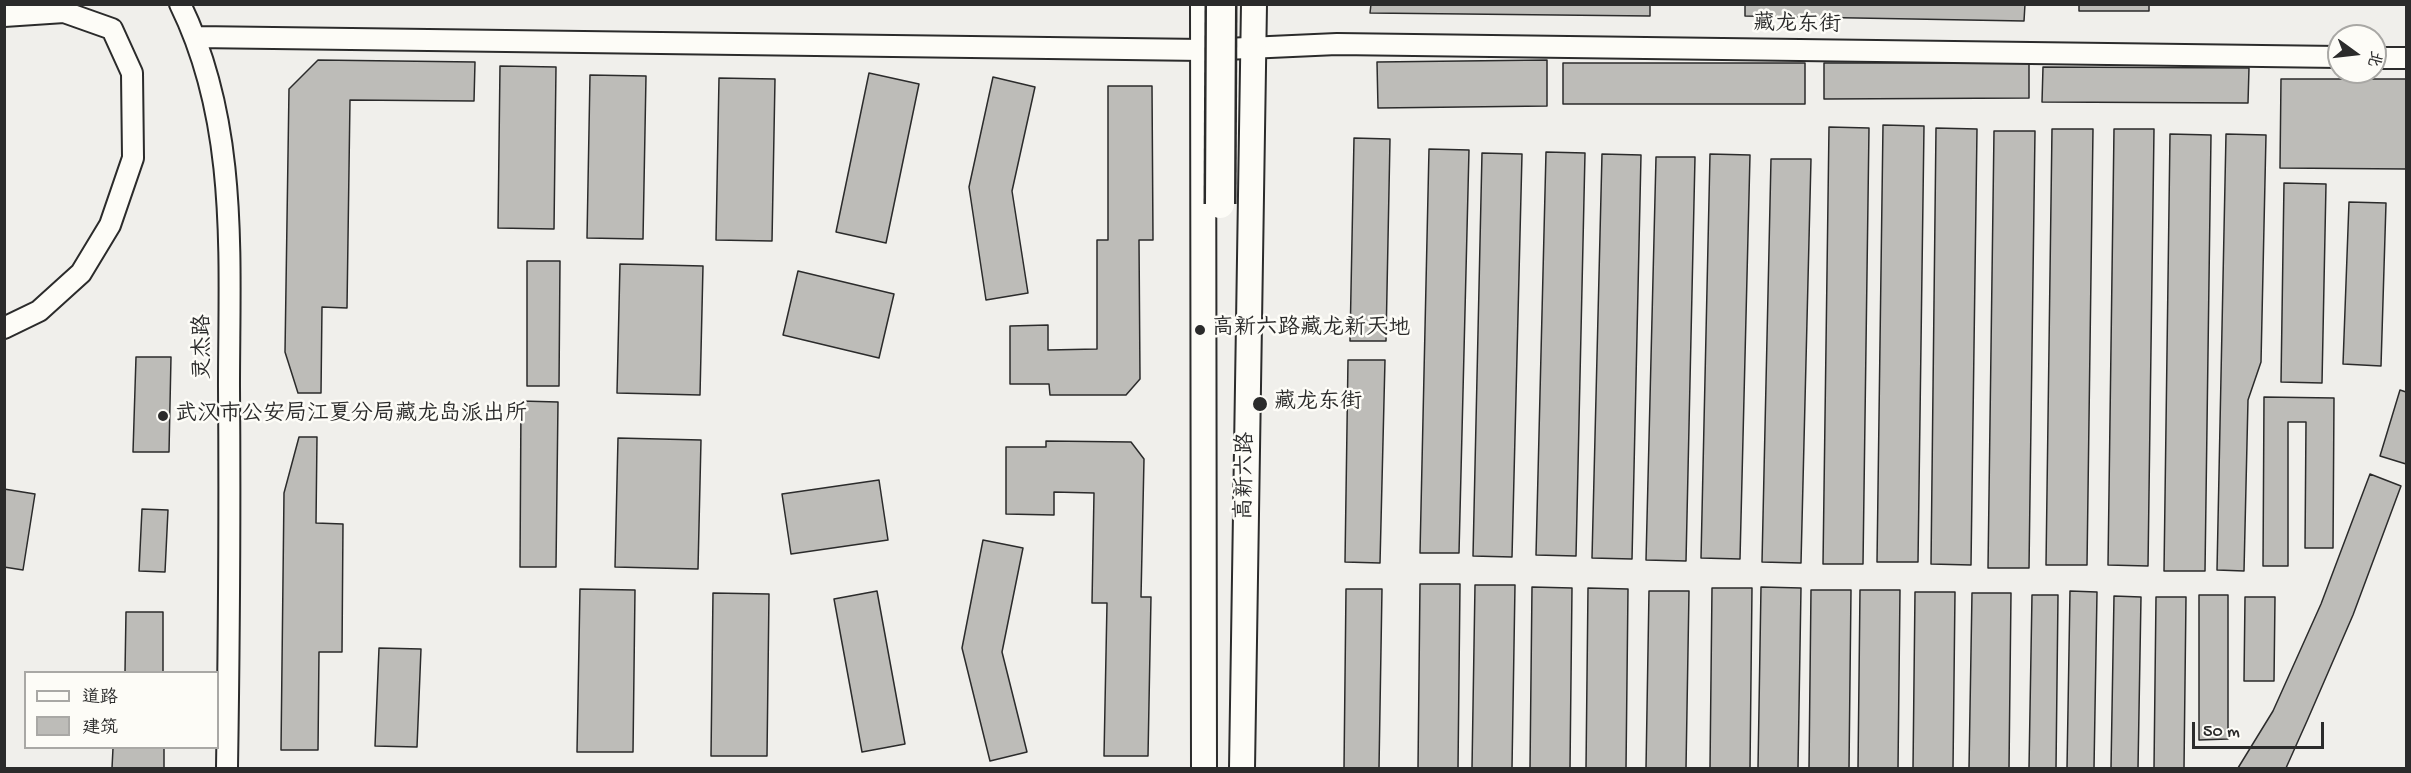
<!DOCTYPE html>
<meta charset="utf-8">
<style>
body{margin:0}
#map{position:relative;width:2411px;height:773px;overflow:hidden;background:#f0efeb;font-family:"Gochi Hand","LXGW WenKai TC",sans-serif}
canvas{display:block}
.frame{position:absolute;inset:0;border:6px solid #2b2b2b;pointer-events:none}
.legend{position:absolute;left:24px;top:671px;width:195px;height:78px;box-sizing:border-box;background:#fdfcf7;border:2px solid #a9a8a5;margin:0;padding:8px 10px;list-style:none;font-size:18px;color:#2b2b2b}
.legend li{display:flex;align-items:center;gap:12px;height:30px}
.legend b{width:30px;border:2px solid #a9a8a5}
.north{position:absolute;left:2327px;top:24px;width:60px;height:60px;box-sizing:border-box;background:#fdfcf7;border:2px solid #a9a8a5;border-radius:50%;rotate:105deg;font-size:16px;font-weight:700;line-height:24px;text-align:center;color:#2b2b2b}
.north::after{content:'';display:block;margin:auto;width:21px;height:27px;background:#2b2b2b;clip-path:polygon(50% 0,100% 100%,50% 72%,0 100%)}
.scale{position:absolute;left:2192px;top:722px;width:132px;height:27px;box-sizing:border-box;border:3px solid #2b2b2b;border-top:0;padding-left:8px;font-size:18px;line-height:21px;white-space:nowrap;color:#2b2b2b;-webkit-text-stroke:4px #fdfcf7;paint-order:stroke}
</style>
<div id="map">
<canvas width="2411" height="773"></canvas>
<div class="frame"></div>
<ul class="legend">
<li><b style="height:8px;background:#fdfcf7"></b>道路</li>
<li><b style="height:16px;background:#bdbcb8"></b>建筑</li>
</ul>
<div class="north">北</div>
<div class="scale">50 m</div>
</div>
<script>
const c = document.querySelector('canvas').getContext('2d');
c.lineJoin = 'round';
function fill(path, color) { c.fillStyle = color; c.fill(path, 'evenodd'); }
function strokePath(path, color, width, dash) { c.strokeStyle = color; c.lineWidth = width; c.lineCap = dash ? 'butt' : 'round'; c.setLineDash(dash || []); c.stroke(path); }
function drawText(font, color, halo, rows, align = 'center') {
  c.font = font + ' "Gochi Hand","LXGW WenKai TC",sans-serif'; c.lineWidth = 5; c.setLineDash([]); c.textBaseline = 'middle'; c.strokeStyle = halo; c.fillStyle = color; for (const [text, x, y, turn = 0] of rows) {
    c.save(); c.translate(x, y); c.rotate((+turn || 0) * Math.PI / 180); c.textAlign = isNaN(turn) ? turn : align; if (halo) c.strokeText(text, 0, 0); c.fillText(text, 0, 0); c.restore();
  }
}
const building = new Path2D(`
 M1371,4h279v12l-280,-3z
 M1745,4h280l-1,17 -279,-5z
 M2079,4h70v7h-70z
 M318,60l157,2 -1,39 -124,-1 -3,208 -25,-1 -1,86h-23l-13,-41 4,-263z
 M1547,60v46l-169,2 -1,-46z
 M1563,63h242v41h-242z
 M1824,63h205v35l-205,1z
 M500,66l56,1 -2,162 -56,-1z
 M2043,67l206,1 -1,35 -206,-1z
 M869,73l50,11 -33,159 -50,-11z
 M590,75l56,1 -3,163 -56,-1z
 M993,77l42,10 -23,104 16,102 -42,7 -17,-113z
 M719,78l56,1 -3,162 -56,-1z
 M2281,79h125v90l-126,-1z
 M1108,86h44l1,154h-14l1,139 -14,16h-76l-1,-11h-39v-58l38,-1v25l49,-1v-109h11z
 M1883,125l41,1 -6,436h-41z
 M1829,127l40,1 -6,436h-40z
 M1936,128l41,1 -6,436 -40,-1z
 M2052,129h41l-6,436h-41z
 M2114,129h40l-6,437 -40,-1z
 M1994,131h41l-6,437h-41z
 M2170,134l41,1 -6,436h-41z
 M2226,134l40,1 -5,227 -13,38 -4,171 -27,-1z
 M1354,138l36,1 -4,202h-36z
 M1429,149l40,1 -10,403h-39z
 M1546,152l39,1 -9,403 -40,-1z
 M1482,153l40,1 -10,403 -39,-1z
 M1602,154l39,1 -9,404 -40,-1z
 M1710,154l40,1 -10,404 -39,-1z
 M1656,157h39l-9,404 -40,-1z
 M1771,159h40l-10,404 -39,-1z
 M2284,183l42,1 -4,199 -41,-1z
 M2349,202l37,1 -5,163 -38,-2z
 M527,261h33l-1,125h-32z
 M620,264l83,2 -3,129 -83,-2z
 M798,271l96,23 -15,64 -96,-23z
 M136,357h35l-2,95h-36z
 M1348,360h37l-5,203 -35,-1z
 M2400,390l6,2v72l-26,-8z
 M2264,397l70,1 -1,150h-28l1,-126h-18v144h-25z
 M521,401l37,1 -2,165h-36z
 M299,437h18l-1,86 27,1 -1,128h-23l-1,98h-37l3,-257z
 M618,438l83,2 -3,129 -83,-2z
 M1046,441l85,1 13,17 -3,138h10l-3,159h-44l3,-153h-15l2,-110 -40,-1v23l-48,-1v-67h40z
 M2370,474l31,12 -48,129 -46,106 -21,47h-48l35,-57 48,-107z
 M879,480l9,60 -97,14 -9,-60z
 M4,489l31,5 -12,76 -19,-3z
 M142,509l26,1 -3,62 -26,-1z
 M983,540l40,8 -21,104 25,100 -37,9 -28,-113z
 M1420,584h40l-2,184h-40z
 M1475,585h40l-3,183h-40z
 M1532,587l40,1 -2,180h-40z
 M1761,587l40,1 -3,180h-40z
 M1588,588l40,1 -2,179h-40z
 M1712,588h40l-2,180h-40z
 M580,589l55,1 -2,162h-56z
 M1346,589h36l-3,179h-35z
 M1811,590h40l-2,178h-40z
 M1860,590h40l-2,178h-40z
 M877,591l28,153 -43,8 -28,-153z
 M1649,591h40l-3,177h-40z
 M2070,591l27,1 -3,176h-27z
 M1915,592h40l-2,176h-40z
 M713,593l56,1 -2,162h-56z
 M1972,593h39l-2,175h-40z
 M2032,595h26l-2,173h-27z
 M2199,595h29v144l-29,1z
 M2114,596l27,1 -3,171h-27z
 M2156,597h30l-2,171h-30z
 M2245,597h30l-1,84h-30z
 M126,612h37v60h-38z
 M379,648l42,1 -4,98 -42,-1z
 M113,748h51v20h-52z`);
fill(building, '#bdbcb8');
strokePath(building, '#2b2b2b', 1.5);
const minor = new Path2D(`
 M180,4c59,120 49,254 49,383 1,127 0,254 -2,381
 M4,16l60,-4 48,17 20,44 1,85 -23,67 -29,48 -42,38 -35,17
 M196,37l1007,13 134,-6 1002,13
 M2375,58h31`);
const major = new Path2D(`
 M1203,4l1,764
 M1242,768l12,-764`);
strokePath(minor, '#2b2b2b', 24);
strokePath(major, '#2b2b2b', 28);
strokePath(minor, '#fdfcf7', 20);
strokePath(major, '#fdfcf7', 24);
const highwayBridge = new Path2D(`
 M1220,204l1,-200`);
strokePath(highwayBridge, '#2b2b2b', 33, []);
strokePath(highwayBridge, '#fdfcf7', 28);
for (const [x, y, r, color] of [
 [1200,330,6,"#2b2b2b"],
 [1260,404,8,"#2b2b2b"],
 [163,416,6,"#2b2b2b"]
]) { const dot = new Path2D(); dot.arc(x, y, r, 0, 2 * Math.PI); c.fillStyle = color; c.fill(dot); strokePath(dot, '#fdfcf7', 2); }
drawText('22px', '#2b2b2b', '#fdfcf7', [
 ["藏龙东街",1797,26,1],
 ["灵杰路",205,347,-90],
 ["高新六路",1247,476,-89]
]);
drawText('22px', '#2b2b2b', '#fdfcf7', [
 ["高新六路藏龙新天地",1212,330],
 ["藏龙东街",1274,404],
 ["武汉市公安局江夏分局藏龙岛派出所",175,416]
], 'left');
</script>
